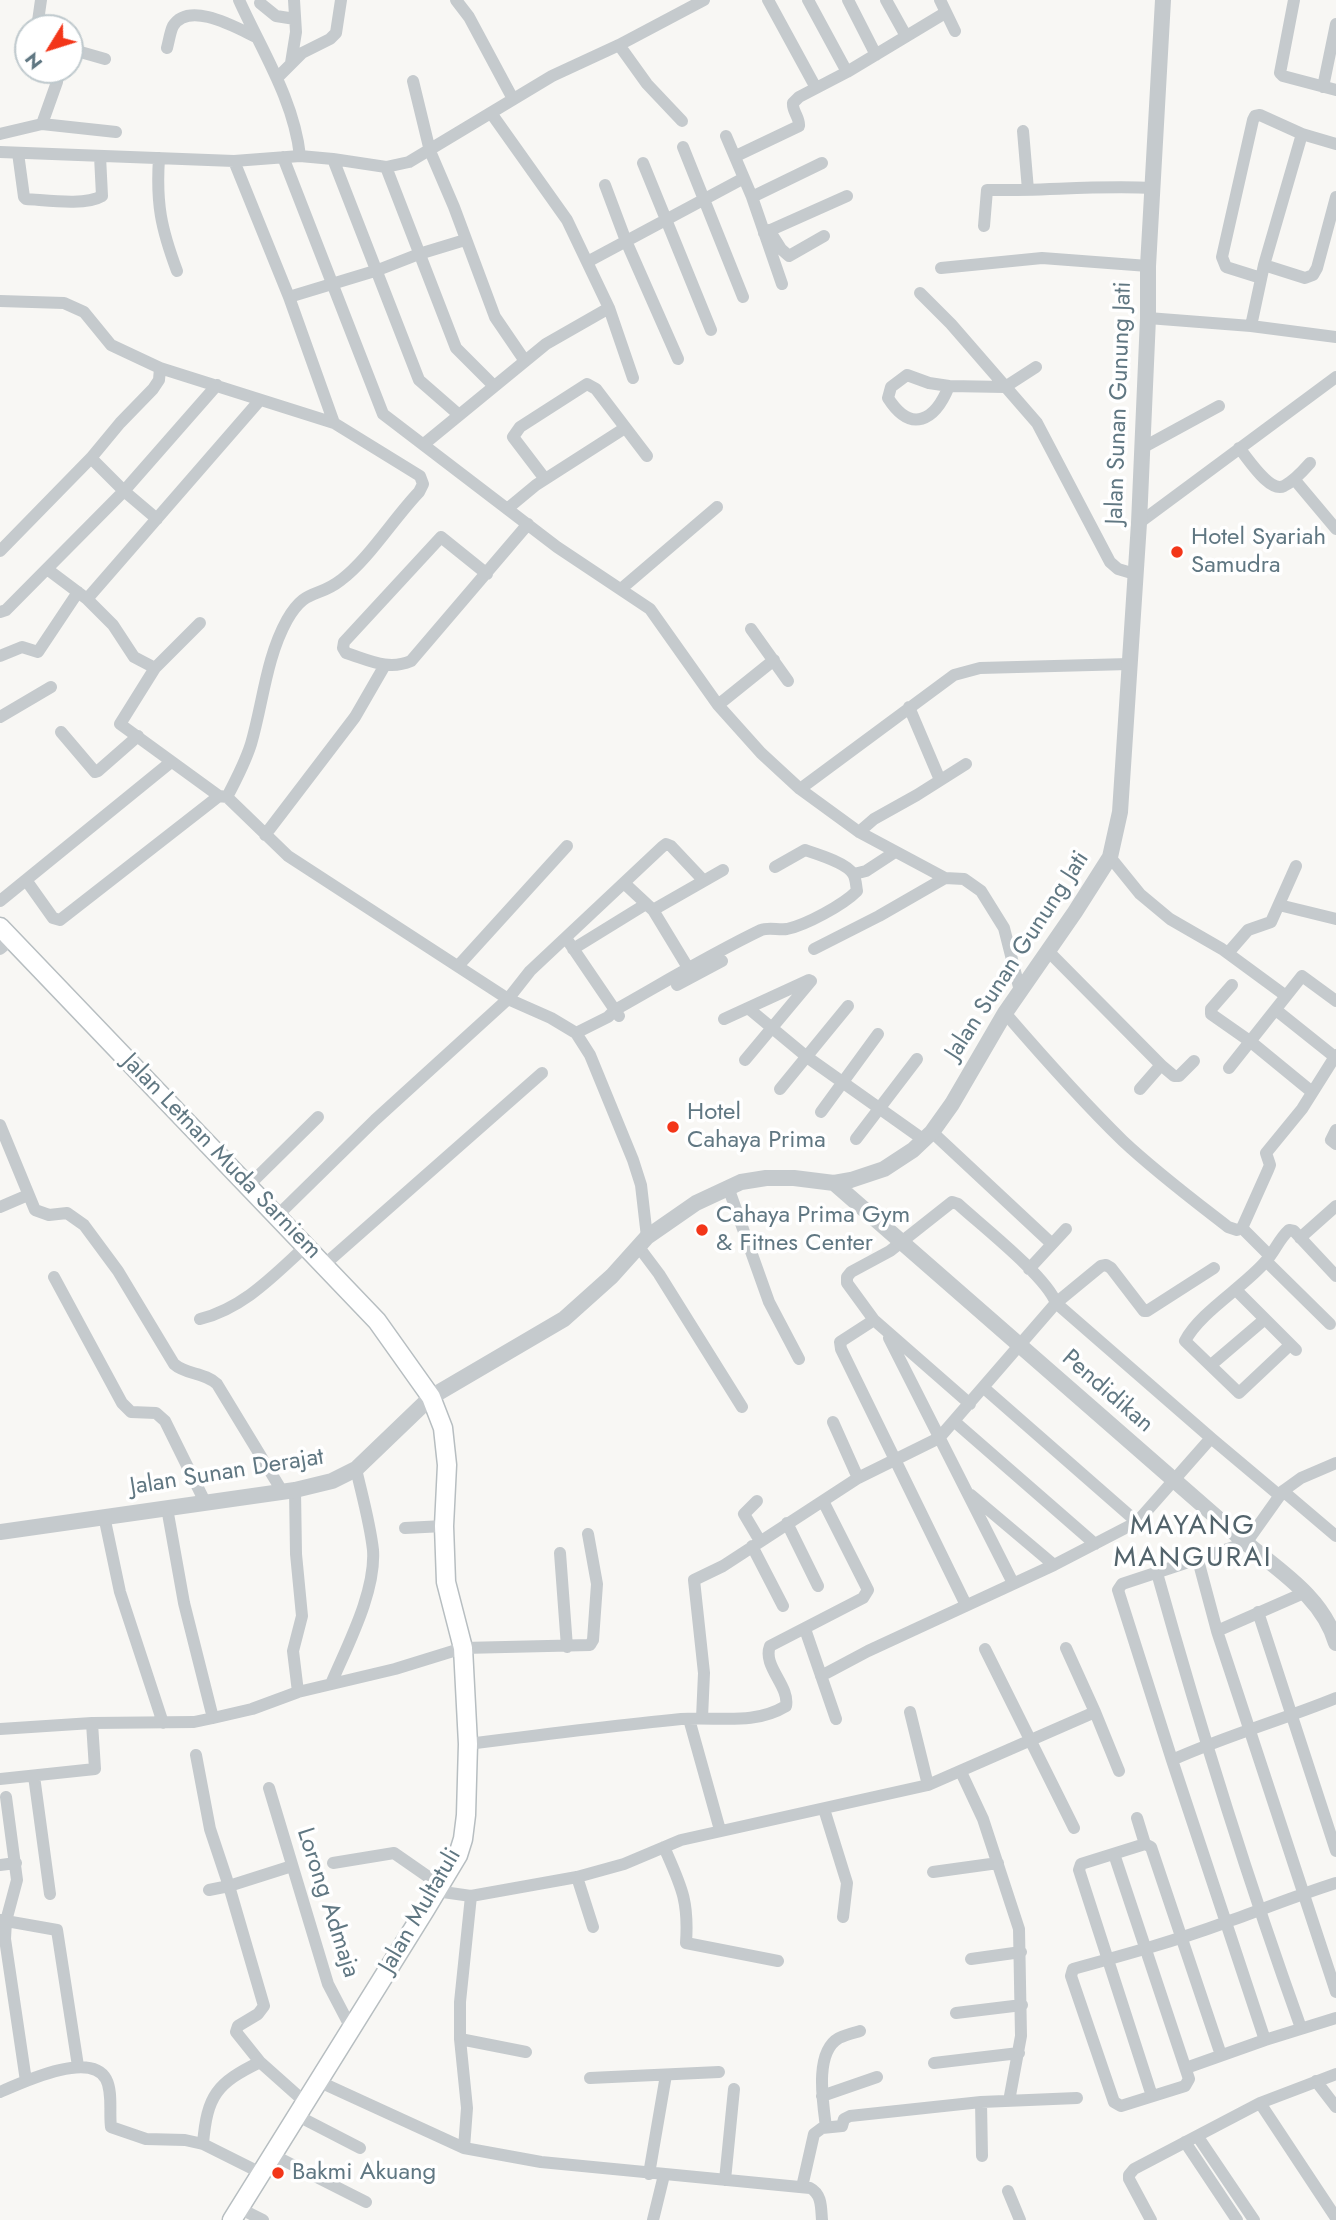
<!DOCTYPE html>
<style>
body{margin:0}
#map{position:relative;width:1336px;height:2220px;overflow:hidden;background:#f8f7f4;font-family:Jost,sans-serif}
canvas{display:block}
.north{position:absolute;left:14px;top:14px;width:70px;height:70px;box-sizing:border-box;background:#fff;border:2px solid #bfc9cd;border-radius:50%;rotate:232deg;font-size:19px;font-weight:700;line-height:28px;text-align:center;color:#607782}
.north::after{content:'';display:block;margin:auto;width:24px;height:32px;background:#f33619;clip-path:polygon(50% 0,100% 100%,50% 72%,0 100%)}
</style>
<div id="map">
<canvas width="1336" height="2220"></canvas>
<div class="north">N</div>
</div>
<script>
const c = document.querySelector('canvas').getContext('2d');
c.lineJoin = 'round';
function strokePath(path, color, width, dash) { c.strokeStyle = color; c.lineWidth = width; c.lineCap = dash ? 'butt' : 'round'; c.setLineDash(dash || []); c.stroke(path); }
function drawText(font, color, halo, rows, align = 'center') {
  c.font = font + ' Jost,sans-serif'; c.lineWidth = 7; c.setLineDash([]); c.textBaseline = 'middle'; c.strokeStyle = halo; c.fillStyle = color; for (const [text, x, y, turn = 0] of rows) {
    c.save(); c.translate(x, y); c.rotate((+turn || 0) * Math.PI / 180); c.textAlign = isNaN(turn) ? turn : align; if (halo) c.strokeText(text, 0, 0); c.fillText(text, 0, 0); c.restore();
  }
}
const secondary = new Path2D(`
 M0,927l377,394 54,76 12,31 4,37 -3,61 2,56 17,66 5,96 -2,71 -3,24 -5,16 -33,55 -193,310`);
strokePath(secondary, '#b7bec1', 21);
strokePath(new Path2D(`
 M239,0c23,51 55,100 61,156
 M456,0l13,17 44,82
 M768,0l48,88
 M808,0l39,72
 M848,0l28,55
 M886,0l20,36
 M940,0l15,31
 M1294,0l-14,73 3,3 53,14
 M260,3l16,13 19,3
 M37,28l4,-28
 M619,45l28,39 35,37
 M167,48c2,-7 3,-16 6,-22 16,-26 64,2 83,11
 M70,49l35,10
 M291,63l5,-31 -2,-32
 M277,78l25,-25 28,-14 6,-6 5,-33
 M413,81l17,70 24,56 41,110 30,44
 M1323,87l13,-63
 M491,113l76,107 42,88 24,70
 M42,124l15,-42 2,-12
 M1023,131l5,59
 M0,134l42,-10 74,8
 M726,136l26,61 30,87
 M683,147l60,150
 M0,152l234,9 66,-5 33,3 53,8 23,-5 143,-86 67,-31 85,-45
 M18,153l6,44 2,2c20,1 59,7 76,-3l-2,-40
 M736,156l63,-30c1,-8 -7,-15 -6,-23l6,-6 48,-25 98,-59
 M283,157l100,257 174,133 93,62 68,96 43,48 39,36 59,43 86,46 19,1 17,12 23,37 16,63
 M159,158c-3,46 2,70 18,113
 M333,159l86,221 39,34
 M234,161l55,136 45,126
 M643,163l68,167
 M386,167l70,181 38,38
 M605,185l21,56 52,118
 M752,197l70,-34
 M984,226l3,-36c55,1 110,-5 166,-2
 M769,230l12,19 8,7 35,-20
 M764,233l83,-37
 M589,261l155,-83
 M1264,265l41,13 8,-3 4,-7 19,-71
 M941,268l101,-10 106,8
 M1261,278l-35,-11 -4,-10 31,-137 2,-4 5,-1 42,19 34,10
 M920,293l31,31 86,99 73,139 8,7 17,5
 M289,297l89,-27 41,-16 46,-14
 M0,301l64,2 20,9 27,33 49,23 174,55 86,53 3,8 -4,8c-25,26 -51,68 -78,88 -24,19 -35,7 -54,40 -21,38 -24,83 -36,124 -6,19 -15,36 -24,53
 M1148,318l103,8 85,11
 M1251,326l13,-61 38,-131
 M949,386l-20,-3 -22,-8 -16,12 -3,11c23,36 47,23 61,-12l56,1 31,-20
 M424,444l122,-100 63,-36
 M1142,448l77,-42
 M1239,448c9,10 30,45 45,38 10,-5 19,-15 26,-23
 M545,479l-32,-42 7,-10 67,-43 9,5 51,67
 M1294,479l42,50
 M507,509l29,-24 89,-57
 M157,519l-33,-28 93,-106
 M1139,523l197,-146
 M0,551l91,-93 29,-35 33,-34 6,-9 1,-12
 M47,569l40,30 26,26 21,32 21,11 -35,56 99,72 8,1 61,59 220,143 43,19 25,15 14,22 43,105 8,25 6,52
 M487,574l-46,-37 -97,105 -1,6 3,5c23,7 42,18 65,8l117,-137
 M621,589l96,-82
 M87,599l173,-199
 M0,612l6,-2 118,-119 -33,-33
 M751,629l37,52
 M0,656l22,-9 16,5 40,-60
 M155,668l45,-45
 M718,705l56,-45
 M909,707l31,73
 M0,717l51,-30
 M61,732l34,40 3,-1 40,-35
 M800,789l154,-114 26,-7 149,-4
 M859,832l15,-13 43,-24 49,-31
 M265,835l90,-118 30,-52
 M1110,857l30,37 30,25 52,30 64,47
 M854,874l12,-3 29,-19
 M26,880l27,38 7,2 159,-124
 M624,883l29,27 40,66
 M0,901l171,-139
 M1279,905l57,14
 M653,910l70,-40
 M566,938l53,78
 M0,949l12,-10
 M573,949l73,-45
 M814,949l65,-33 66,-38
 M1048,951l113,114 -21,24
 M1228,953l20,-23 23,-8 25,-56
 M458,966l109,-120
 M677,985l45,-24
 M1232,985l-21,24v5l40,28 61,50
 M748,1008l59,49 117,83
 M1276,1010l59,47
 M1005,1013c38,44 76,87 118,128 33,31 69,58 105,86l9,3 5,-2 28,28
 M724,1019l85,-39 2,1
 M576,1033l32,-16 7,-7c48,-27 96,-56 146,-80 7,-3 17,0 26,-1 19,-4 56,-24 70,-38 -1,-5 -1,-13 -4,-17 -6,-11 -36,-20 -48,-24l-30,17
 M745,1060l66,-79
 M1161,1065l13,11h5l15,-15
 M1229,1068l73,-92 34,25
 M780,1089l68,-83
 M821,1112l57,-78
 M0,1125l35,85 14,5 18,-2 17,12 34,46 56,93c12,11 31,8 43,20l65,107
 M1336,1130l-5,10 5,4
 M932,1132l120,112
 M856,1139l61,-80
 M248,1186l70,-69
 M728,1187l41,115 30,57
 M0,1207l28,-12
 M277,1216l98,-96 133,-121 22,-28 132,-124 4,-3 5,2 33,35
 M1242,1228l26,-58 2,-5 -4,-12 36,-44 34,-54
 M1300,1238l36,-32
 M638,1246l21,28 83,133
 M1266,1261l64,63
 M324,1265l218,-192
 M1029,1269l37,-40
 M54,1277l68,126 9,9 25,1 9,8 40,81
 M1237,1291l59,59
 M200,1319c44,-11 74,-44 106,-73
 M874,1320l-34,22 1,7 125,256
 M889,1338l124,245
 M1290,1345l-51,48 -54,-52c15,-29 59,-54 81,-80 9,-10 13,-22 23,-31l5,1 42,45
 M1211,1365l54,-46
 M984,1388l153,134
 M833,1422l25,56
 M955,1422l140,122
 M1211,1438l69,58
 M295,1490l1,64 6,62 -9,35 5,41
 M1283,1491l53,45
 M971,1495l83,70
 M757,1501l-13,13 16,27
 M104,1516l16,76 43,131
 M787,1523l31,63
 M405,1528l39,-2
 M752,1546l31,60
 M560,1553l7,94
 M1198,1560l19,71 119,361
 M1157,1573c43,154 90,305 144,455
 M1258,1612l78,239
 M805,1629l31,90
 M1217,1631l89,-39
 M985,1649l89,179
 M821,1676l47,-25 186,-86 83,-43 74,-84 -155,-135c-10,-27 -74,-77 -98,-99l-6,-2 -62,49 -39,21 -4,5v6l27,37 96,84
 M331,1684c16,-38 45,-92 42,-134 -3,-27 -11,-55 -17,-81
 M910,1712l18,73
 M1095,1712l24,59
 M213,1718l39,-9 46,-17 97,-23 68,-21 127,-3 3,-5 4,-56 -9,-50
 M702,1718l2,-45 -10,-93 29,-14 135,-88 81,-40 117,-135 45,-37 5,-1 5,3 33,43h3l67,-43
 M689,1719l31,111
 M0,1729l92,-6 102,-1 19,-4 -29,-115 -17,-95
 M468,1744c71,-9 142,-18 213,-25 36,-3 72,7 105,-13 4,-20 -24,-40 -16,-60l93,-48 5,-8 -45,-89
 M196,1755l14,74 19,57 35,120 -6,8 -20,12 -2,6 24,30 46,41
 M1172,1760c53,-24 110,-40 164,-62
 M961,1772l22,47 36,110 2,107 -12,65
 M34,1776l16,118
 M0,1779l95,-10 -3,-46
 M269,1788l59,196 23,44
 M6,1797l11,83 -11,41 -1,18 21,142
 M824,1809l23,74 -4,34
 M1137,1818l8,26
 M664,1847c17,39 25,53 22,96l92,18
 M1114,1854l75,225 -4,7 -64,20 -7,-4 -43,-126 2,-7c51,-14 102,-28 151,-46 37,-13 74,-28 112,-40
 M333,1863l61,-10 46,32
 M0,1865l16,-2
 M933,1872l65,-9
 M577,1877l16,50
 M209,1890l20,-4 63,-20
 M436,1891l35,5 106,-19 47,-13 57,-24 247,-55 167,-73 -29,-64
 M0,1920l57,10 21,136
 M971,1959l50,-7
 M956,2013l66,-8
 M460,2039l66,13
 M1265,2040l-93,-280 -54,-170 4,-6 124,-41 37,-52 18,-13 35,-15
 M934,2063l85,-10
 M1186,2068l79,-28 71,-22
 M590,2078l129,-6
 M1316,2081l20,26
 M320,2082l144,66 77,14 269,26c12,6 11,20 12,32
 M0,2092c21,-9 90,-42 106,-13 7,13 3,34 5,48l35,12 39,1 18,4 58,29
 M822,2096l55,-19
 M1152,2096l-73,-226 2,-6 64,-20 6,3 70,208
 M981,2102l1,54
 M1260,2103l76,115
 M298,2116l62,32
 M826,2127c-3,-24 -12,-75 13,-89 6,-3 14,-5 21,-7
 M1198,2137l56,83
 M1185,2142l52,78
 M203,2144c4,-49 14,-61 57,-82
 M464,2148l3,-40 -7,-69v-37l11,-106
 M273,2155l93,47
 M649,2174l17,-99
 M725,2180l9,-91
 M802,2187l12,-53 8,-6 20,-2 2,-7 6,-3 131,-14 96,-4
 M1008,2191l12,29
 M239,2208l24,12
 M653,2220l11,-45
 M1151,2220l-22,-41v-4l5,-6 126,-66 76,-29`), '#c5cacd', 12);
strokePath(new Path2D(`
 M834,1183l412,360c35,29 77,55 90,100
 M0,1532l295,-42 37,-9 24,-12 75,-72 133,-78 48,-43 35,-39 49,-34 45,-21 25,-4h28l40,5 17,-3 33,-11 29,-19 19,-18 20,-28 53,-91 70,-101 35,-55 10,-45 19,-289 9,-205v-52l15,-266`), '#c5cacd', 16);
strokePath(secondary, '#fff', 18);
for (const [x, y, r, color] of [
 [1177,552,7,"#f33619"],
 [673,1127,7,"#f33619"],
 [702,1230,7,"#f33619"],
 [278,2173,7,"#f33619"]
]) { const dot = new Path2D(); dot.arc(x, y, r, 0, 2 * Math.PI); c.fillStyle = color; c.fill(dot); strokePath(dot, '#fff', 2.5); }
drawText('24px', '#607782', '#fff', [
 ["Jalan Sunan Gunung Jati",1120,403,-88],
 ["Jalan Sunan Gunung Jati",1018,956,-57],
 ["Jalan Letnan Muda Sarniem",221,1157,46],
 ["Pendidikan",1107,1392,41],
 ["Jalan Sunan Derajat",227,1473,-9],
 ["Lorong Admaja",327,1903,72],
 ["Jalan Multatuli",421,1911,-60]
]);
drawText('24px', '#607782', '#fff', [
 ["Hotel Syariah",1191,538],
 ["Samudra",1191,566],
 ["Hotel",687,1113],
 ["Cahaya Prima",687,1141],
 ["Cahaya Prima Gym",716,1216],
 ["& Fitnes Center",716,1244],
 ["Bakmi Akuang",292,2173]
], 'left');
c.letterSpacing = '2px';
drawText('28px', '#53646c', '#fff', [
 ["MAYANG",1193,1527],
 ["MANGURAI",1193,1559]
]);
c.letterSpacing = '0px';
</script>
